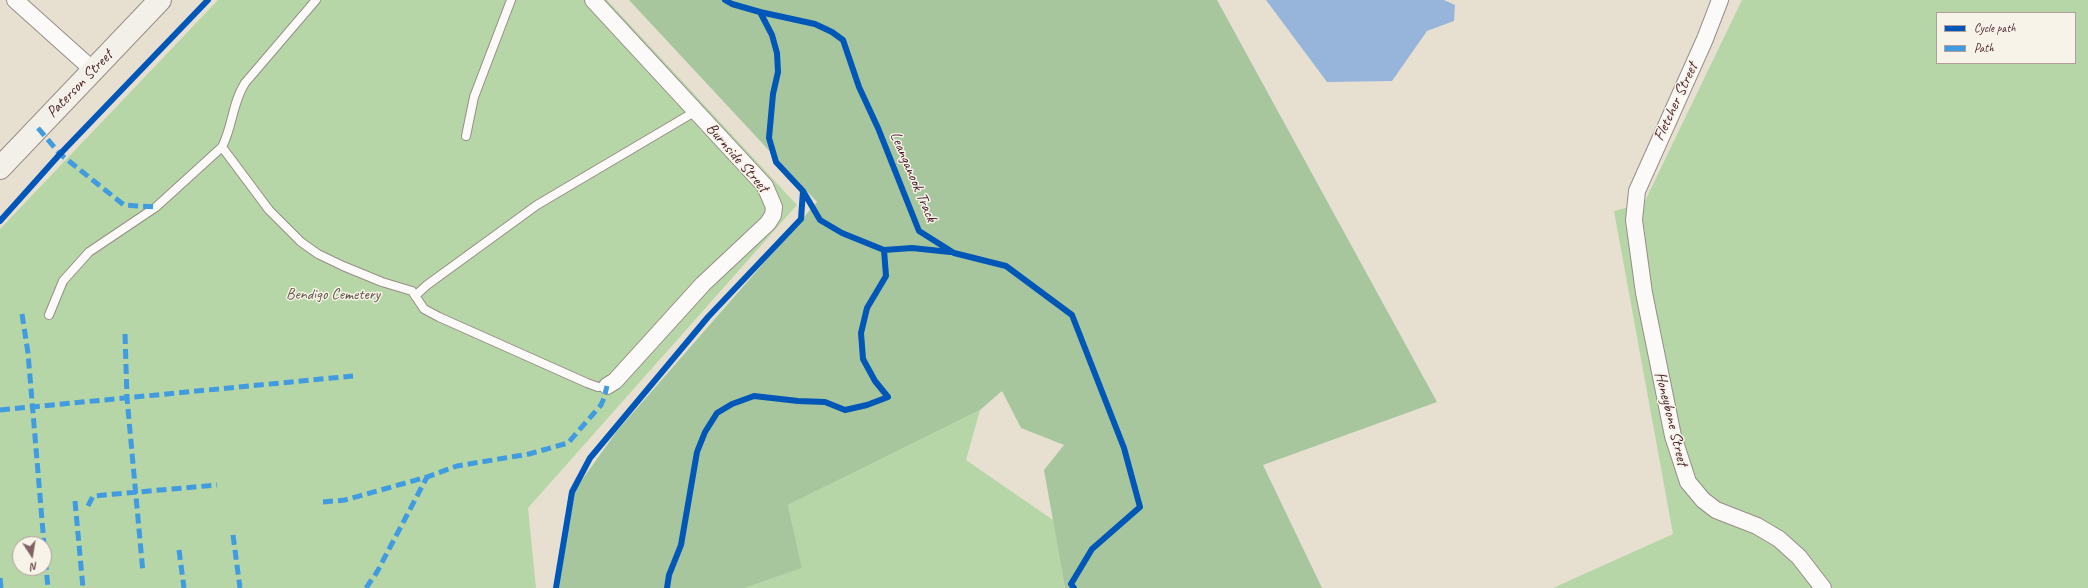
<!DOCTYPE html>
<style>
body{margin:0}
#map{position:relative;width:2088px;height:588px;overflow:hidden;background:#e7e0d1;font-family:Caveat,sans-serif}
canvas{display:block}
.legend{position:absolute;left:1936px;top:12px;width:140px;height:52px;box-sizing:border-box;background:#f7f3e8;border:1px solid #b29e9c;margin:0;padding:5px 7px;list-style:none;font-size:12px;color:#4a1f2b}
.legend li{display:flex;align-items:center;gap:8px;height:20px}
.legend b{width:20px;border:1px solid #b29e9c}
.north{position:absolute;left:12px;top:536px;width:40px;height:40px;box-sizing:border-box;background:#f7f3e8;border:1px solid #b29e9c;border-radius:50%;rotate:168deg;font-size:11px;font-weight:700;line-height:16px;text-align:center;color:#4a1f2b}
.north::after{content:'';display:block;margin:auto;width:14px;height:18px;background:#816365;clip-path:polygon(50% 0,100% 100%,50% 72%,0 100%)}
</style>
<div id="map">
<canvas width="2088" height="588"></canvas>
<ul class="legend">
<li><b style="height:5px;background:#0057b8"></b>Cycle path</li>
<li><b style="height:5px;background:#409be1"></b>Path</li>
</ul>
<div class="north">N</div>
</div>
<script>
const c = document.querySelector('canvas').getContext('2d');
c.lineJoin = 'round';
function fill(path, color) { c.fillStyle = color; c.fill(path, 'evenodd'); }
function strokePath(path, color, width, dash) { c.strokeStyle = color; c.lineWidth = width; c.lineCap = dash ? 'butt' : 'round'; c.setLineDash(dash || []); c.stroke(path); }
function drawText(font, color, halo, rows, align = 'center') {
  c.font = font + ' Caveat,sans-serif'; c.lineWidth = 3; c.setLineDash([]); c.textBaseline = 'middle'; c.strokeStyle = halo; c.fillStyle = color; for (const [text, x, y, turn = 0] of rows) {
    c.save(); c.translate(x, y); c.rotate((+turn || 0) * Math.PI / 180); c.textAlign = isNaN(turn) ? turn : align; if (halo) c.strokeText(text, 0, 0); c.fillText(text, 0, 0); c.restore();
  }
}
fill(new Path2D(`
 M218,0h389l190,205 -269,303 8,80h-536v-359zM20,544h24v24h-24z
 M1742,0h346v588h-535l120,-54 -59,-323 30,-8zM1937,13h138v50h-138z
 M980,410l-14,50 87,60 12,68h-320l57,-20 -14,-63z`), '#b7d6a7');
fill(new Path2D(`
 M629,0h588l220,402 -174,63 59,123h-257l-21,-118 20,-25 -43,-17 -19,-37 -22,19 -192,95 14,63 -57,20h-186l15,-97 43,-60 200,-229z`), '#a7c69d');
fill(new Path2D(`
 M1266,0h178l11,5 -1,16 -27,10 -35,50 -65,1z`), '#97b5da');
const lane = new Path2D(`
 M466,136l8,-39 37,-97
 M222,147l47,63 32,32 17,12 25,12 39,16 30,9 12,18 15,8 148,66 11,4 9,-1
 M415,296l12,-11 110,-80 159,-94
 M49,315l14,-34 26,-29 67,-45 66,-60c11,-21 10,-44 23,-64l71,-83`);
const street = new Path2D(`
 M15,0l78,70
 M593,0l172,186 9,21 -1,8 -5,8 -65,61 -88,97 -8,5
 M1720,0l-15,39 -68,152 -3,29 10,73 29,143 15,46 15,18 13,10 41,16 22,13 20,18 24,31`);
const secondary = new Path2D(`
 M0,168l160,-168`);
strokePath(lane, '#978d87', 10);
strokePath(street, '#978d87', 18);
strokePath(secondary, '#978d87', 24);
strokePath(lane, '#fbfaf8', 8);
strokePath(street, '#fbfaf8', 16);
strokePath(secondary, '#f3f0ea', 22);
strokePath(new Path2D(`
 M38,128l22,26 64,51 32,2
 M22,314l6,39 16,191
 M125,334l2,64 16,175
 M0,410l353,-34
 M75,501l8,87
 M323,502l22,-2 82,-23 30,-11 72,-12 39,-11 33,-38 3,-7 3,-12
 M88,506l5,-10 124,-11
 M233,535l7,53
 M44,545l4,43
 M179,550l5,38
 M0,578l1,10
 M366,588l11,-16 50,-95`), '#409be1', 5, [10, 5]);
strokePath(new Path2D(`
 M725,0l7,4 28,8 55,12 17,8 11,8 16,47 19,41 41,103 35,22 52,13 66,49 52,133 16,59 -48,42 -21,35 3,4
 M0,221l60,-67 148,-154
 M884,250l28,-2 38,4
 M556,588l16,-96 18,-34 118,-141 93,-98 2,-28
 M667,588l2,-13 12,-30 16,-93 8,-20 12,-19 15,-9 22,-8 44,5 27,1 20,8 22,-5 21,-8 -13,-16 -12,-22 -2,-26 6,-25 19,-32 -2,-26 -42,-17 -22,-13 -17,-29 -27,-29 -7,-24 4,-44 5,-22 -1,-19 -5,-18 -12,-23`), '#0057b8', 6);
drawText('16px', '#4a1f2b', '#f7f3e8', [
 ["Paterson Street",80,84,-46],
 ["Fletcher Street",1676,102,-65],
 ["Burnside Street",737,158,49],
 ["Leanganook Track",913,177,67],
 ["Honeybone Street",1671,419,76]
]);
drawText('16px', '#5f5446', '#f7f3e8', [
 ["Bendigo Cemetery",333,295]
]);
</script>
